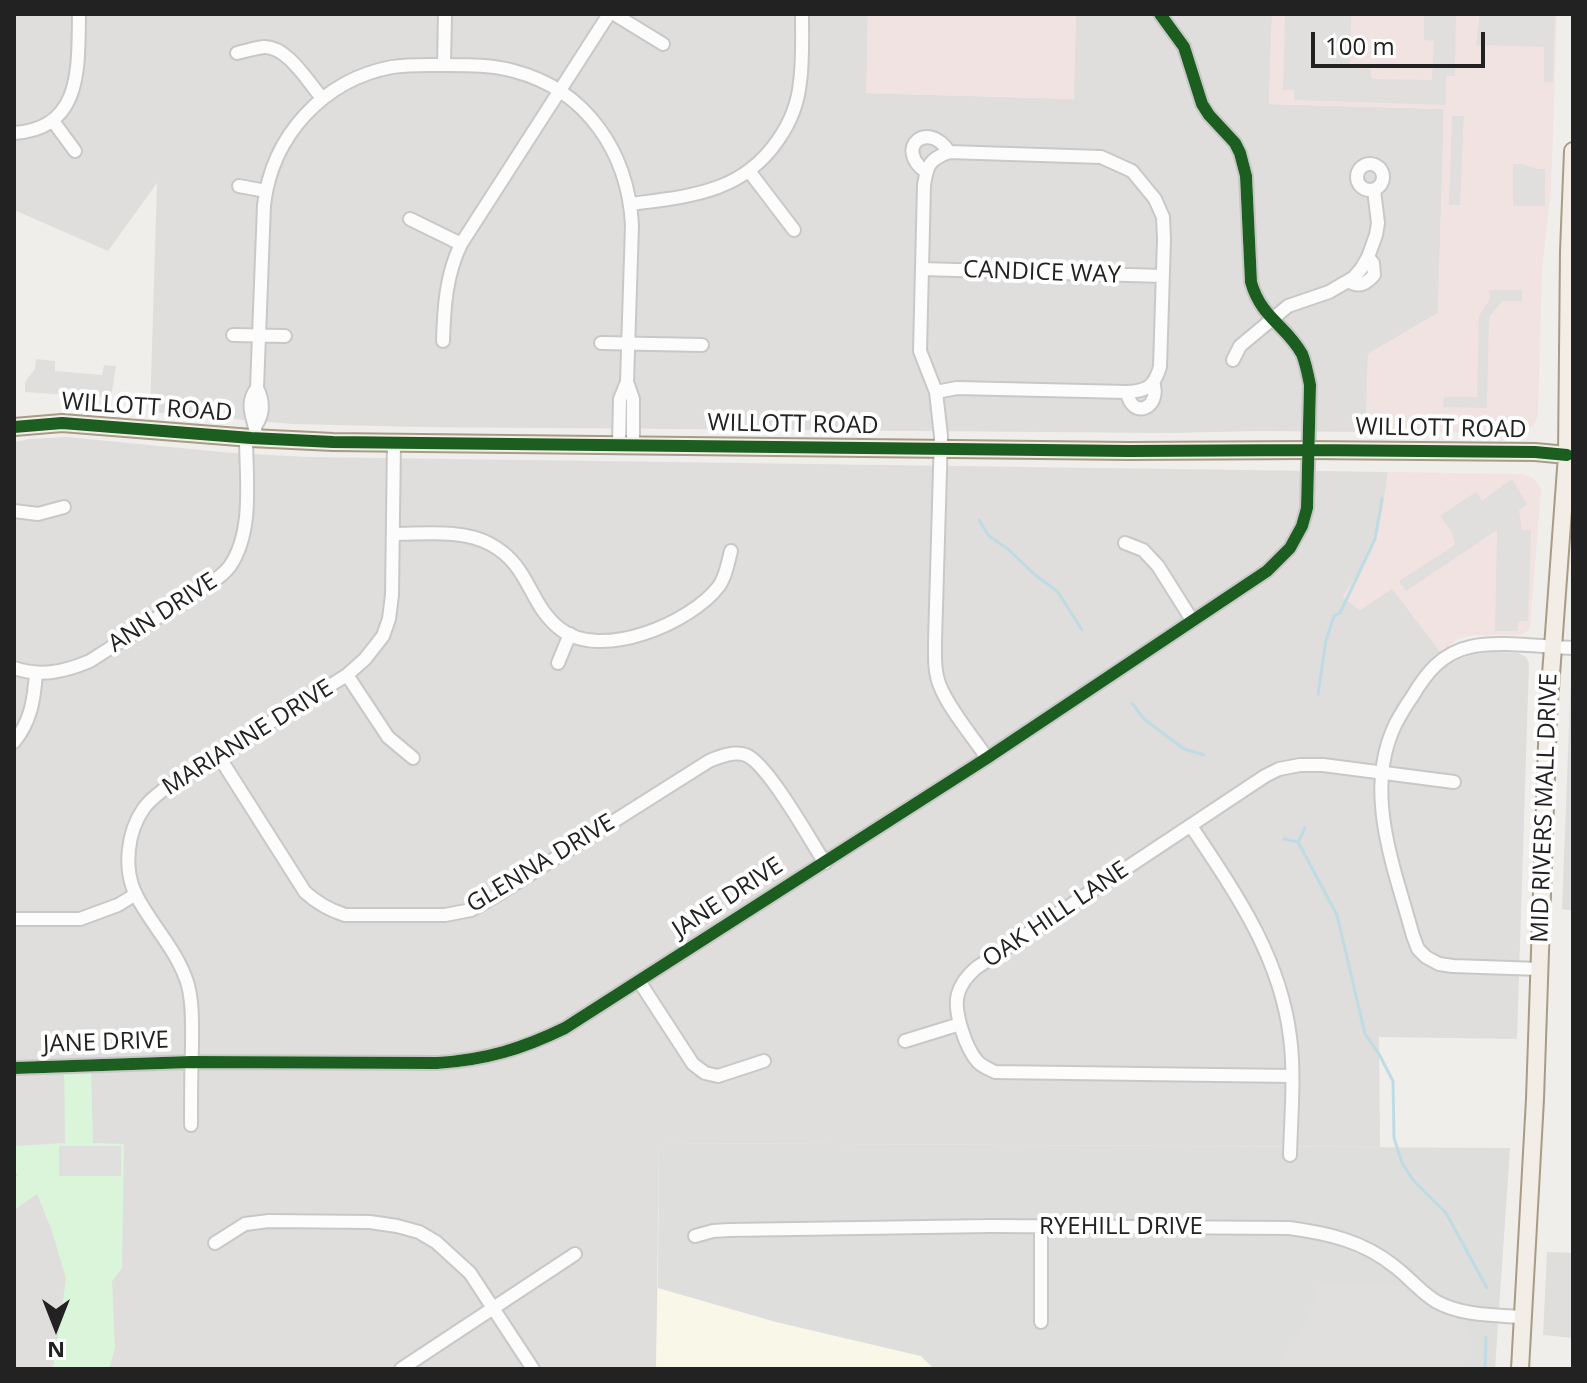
<!DOCTYPE html>
<style>
body{margin:0}
#map{position:relative;width:1587px;height:1383px;overflow:hidden;background:#f0eeeb;font-family:"Open Sans",sans-serif}
canvas{display:block}
.frame{position:absolute;inset:0;border:16px solid #222;pointer-events:none}
.north{position:absolute;left:16px;top:1287px;width:80px;height:80px;-webkit-text-stroke:6px #fff;paint-order:stroke;rotate:180deg;font-size:22px;font-weight:700;line-height:32px;text-align:center;color:#222}
.north::after{content:'';display:block;margin:auto;width:28px;height:36px;background:#222;clip-path:polygon(50% 0,100% 100%,50% 72%,0 100%)}
.scale{position:absolute;left:1311px;top:32px;width:174px;height:36px;box-sizing:border-box;border:4px solid #222;border-top:0;padding-left:10px;font-size:24px;line-height:28px;white-space:nowrap;color:#222;-webkit-text-stroke:6px #fff;paint-order:stroke}
</style>
<div id="map">
<canvas width="1587" height="1383"></canvas>
<div class="frame"></div>
<div class="north">N</div>
<div class="scale">100 m</div>
</div>
<script>
const c = document.querySelector('canvas').getContext('2d');
c.lineJoin = 'round';
function fill(path, color) { c.fillStyle = color; c.fill(path, 'evenodd'); }
function strokePath(path, color, width, dash) { c.strokeStyle = color; c.lineWidth = width; c.lineCap = dash ? 'butt' : 'round'; c.setLineDash(dash || []); c.stroke(path); }
function drawText(font, color, halo, rows, align = 'center') {
  c.font = font + ' "Open Sans",sans-serif'; c.lineWidth = 8; c.setLineDash([]); c.textBaseline = 'middle'; c.strokeStyle = halo; c.fillStyle = color; for (const [text, x, y, turn = 0] of rows) {
    c.save(); c.translate(x, y); c.rotate((+turn || 0) * Math.PI / 180); c.textAlign = isNaN(turn) ? turn : align; if (halo) c.strokeText(text, 0, 0); c.fillText(text, 0, 0); c.restore();
  }
}
fill(new Path2D(`
 M14,14h854l-1,79 206,6 3,-85h196l-3,90 175,5 -6,204 -70,41 -2,78 -105,-1 -93,2 -745,-6 -130,-3 -143,-12 7,-229 -49,68 -94,-41z
 M67,437l165,16 76,4 1080,15 -6,45 -15,42 -24,38 17,13 32,-22 57,75 25,-9 20,-2 24,1 8,4 3,6 -12,376 -138,-2 1,110 -721,-4 -3,226h-642v-927l16,-3z
 M1573,622v289l-11,-2z
 M1547,1252l26,1v85l-30,-3z`), '#dfdedc');
fill(new Path2D(`
 M868,14h208l-2,85 -208,-6z
 M1272,14h285l-6,176 -9,78 -4,148 -4,8 -7,6 -10,3 -151,-1 2,-78 70,-41 6,-204 -175,-5z
 M1388,472l134,2 11,4 8,10 -11,140 -5,5 -5,2h-46l-14,3 -20,13 -48,-62 -32,21 -17,-13 24,-38 14,-42z`), '#f1e3e1');
fill(new Path2D(`
 M658,1288l118,34 145,34 13,13h-278z`), '#f8f7e8');
fill(new Path2D(`
 M659,1143l851,5 -15,221h-561l-13,-13 -145,-34 -118,-34z`), '#dededc');
fill(new Path2D(`
 M91,1065l2,78 31,1 -2,124 -10,13 3,67 -6,21h-56l13,-90 -14,-48 -15,-37 -23,16v-31l4,-4 -4,-3v-26l51,-3 -1,-76z`), '#daf5da');
fill(new Path2D(`
 M1285,14h66l-1,54 20,1 2,10 60,1 2,-39 -10,-1v-26h32l-1,62h-9v29l-152,-5v-10h-11z
 M1480,14h75l-2,68h-9v-35l-68,-2z
 M1452,116h12l-4,89h-11z
 M1513,164h10l13,5h9v37h-32z
 M1489,290h33v11h-20l-13,16 -2,91 -44,-1 1,-10h33l2,-81 11,-17z
 M36,359l19,2v10l47,4 2,-10 12,1 -5,32 -86,-6v-10l10,-13z
 M1512,479l15,25 -8,6 3,20h9l-3,91 -10,1v9h-23l2,-101 -91,61 -7,-10 56,-36 -3,-13 -12,-16 36,-24 6,9z
 M59,1146h62v30h-62z
 M1316,1284l89,2 27,22 14,8 16,2 9,22v29h-192v-5l26,-42 9,-21z`), '#e0dfde');
strokePath(new Path2D(`
 M979,520l10,16 19,13 26,25 24,18 24,38
 M1318,694l8,-54 8,-24 6,-3 35,-74 7,-40
 M1132,703l12,16 40,30 20,6
 M1284,839l14,3 39,73 28,119 14,20 14,27 1,57 8,25 11,17 33,33 41,75
 M1298,842l7,-14
 M1485,1369l1,-32`), '#bfdbe3', 3);
const minor = new Path2D(`
 M614,14l49,30
 M237,53c9,-2 18,-5 27,-6 23,-1 44,35 58,51
 M444,65l1,-51
 M53,121l22,30
 M14,133c69,-4 64,-67 65,-119
 M1357 177a13 13 0 1 1 26 0a13 13 0 1 1-26 0Z
 M749,171l45,59
 M926,172c-33,-24 2,-53 23,-20
 M239,186l27,5
 M631,204c59,-8 111,-11 147,-64 12,-17 20,-37 22,-58 3,-22 2,-45 2,-68
 M410,219l51,25
 M922,269l241,7
 M1348,281c11,7 18,3 26,-6l-1,-12 -5,-6
 M233,335l52,1
 M443,341c1,-34 3,-66 18,-97l148,-230
 M601,343l101,2
 M1233,360l7,-14 48,-40 41,-14 24,-14 8,-9 7,-12 8,-22 2,-12 -4,-33
 M627,382l6,17v46
 M936,392l21,-4 170,4c20,-1 27,-5 33,-25l4,-128 -1,-22 -8,-18 -23,-28 -31,-14 -152,-5c-19,7 -22,13 -25,33l-4,166 16,41 5,44 -6,205c0,14 -1,31 5,45 9,23 33,51 47,72
 M1127,392c5,29 35,16 26,-10
 M256,425c8,-12 7,-25 1,-37
 M256,438c0,-19 -13,-32 1,-50l7,-183c8,-69 59,-125 128,-138 18,-3 37,-2 55,-2 23,0 45,0 67,6 73,19 114,82 118,154l-5,157 -7,17 -1,46
 M14,511l24,3 26,-7
 M394,534c30,0 69,-5 96,10 40,21 38,59 69,84 41,34 132,-5 160,-42 7,-9 9,-24 12,-35
 M1125,543l18,7 15,16 34,54
 M558,663l12,-29
 M14,668c27,9 50,4 76,-7l121,-78c7,-5 14,-10 19,-17 24,-35 16,-88 16,-129
 M347,675l41,62 25,21
 M14,742c17,-21 20,-42 22,-69
 M218,755l87,137c12,11 24,18 40,23h100l26,-5 23,-13 215,-136c12,-5 25,-10 37,-6 22,9 64,85 79,108
 M1191,826c44,66 89,130 99,211 5,37 1,80 0,118
 M14,919h66l38,-14 18,-11
 M1539,969l-86,-3 -14,-2 -13,-7 -8,-8 -5,-13c-18,-67 -51,-145 -17,-213 5,-9 10,-18 16,-26 14,-24 30,-44 58,-50 26,-7 74,0 103,1
 M639,981l54,83 12,9 13,3 46,-15
 M905,1041l55,-17
 M14,1068l177,-6 246,1c48,-3 85,-14 128,-35l422,-270 280,-187 23,-23 12,-22 5,-18 3,-123c-2,-10 -4,-21 -8,-31 -16,-29 -41,-36 -51,-72l-5,-106 -6,-23 -5,-10 -26,-28 -7,-11 -18,-57 -24,-33
 M1291,1076l-296,-4c-6,-3 -12,-5 -17,-10 -12,-13 -25,-51 -20,-68 3,-11 10,-19 18,-26l289,-192 14,-7 21,-4h23l131,17
 M191,1125c0,-26 0,-53 1,-79 0,-20 1,-41 -4,-61 -10,-34 -36,-59 -52,-90 -13,-26 -9,-63 8,-87 7,-10 18,-17 27,-24l176,-109 18,-16 18,-23 6,-17 3,-24 2,-153
 M1041,1227v95
 M695,1236l18,-5 16,-1 262,-4 298,2c38,5 74,13 105,38 15,11 27,27 43,36 26,14 58,13 86,15
 M215,1243l30,-19 24,-3 101,1 27,4 22,6 17,10 34,31 63,96
 M401,1369l174,-115`);
const major = new Path2D(`
 M14,427l48,-4 189,15 82,4 796,9 179,-1 227,2 32,3
 M1520,1369l15,-270 13,-383 19,-261 2,-204 4,-100`);
strokePath(minor, '#c9c8c7', 16);
strokePath(major, '#a79c86', 20);
strokePath(minor, '#fdfcfc', 12);
strokePath(major, '#f3ede7', 16);
strokePath(new Path2D(`
 M14,427l48,-4 189,15 82,4 796,9 179,-1 227,2 32,3
 M14,1068l177,-6 246,1c48,-3 85,-14 128,-35l422,-270 280,-187 23,-23 12,-22 5,-18 3,-123c-2,-10 -4,-21 -8,-31 -16,-29 -41,-36 -51,-72l-5,-106 -6,-23 -5,-10 -26,-28 -7,-11 -18,-57 -24,-33`), '#1b5e20', 12);
drawText('24px', '#222', '#fff', [
 ["CANDICE WAY",1042,273,2],
 ["WILLOTT ROAD",147,408,4],
 ["WILLOTT ROAD",793,425,1],
 ["WILLOTT ROAD",1441,429,1],
 ["ANN DRIVE",163,613,-33],
 ["MARIANNE DRIVE",248,738,-32],
 ["MID RIVERS MALL DRIVE",1545,808,-88],
 ["GLENNA DRIVE",541,864,-31],
 ["JANE DRIVE",728,898,-33],
 ["OAK HILL LANE",1056,915,-34],
 ["JANE DRIVE",106,1043,-2],
 ["RYEHILL DRIVE",1121,1227]
]);
</script>
